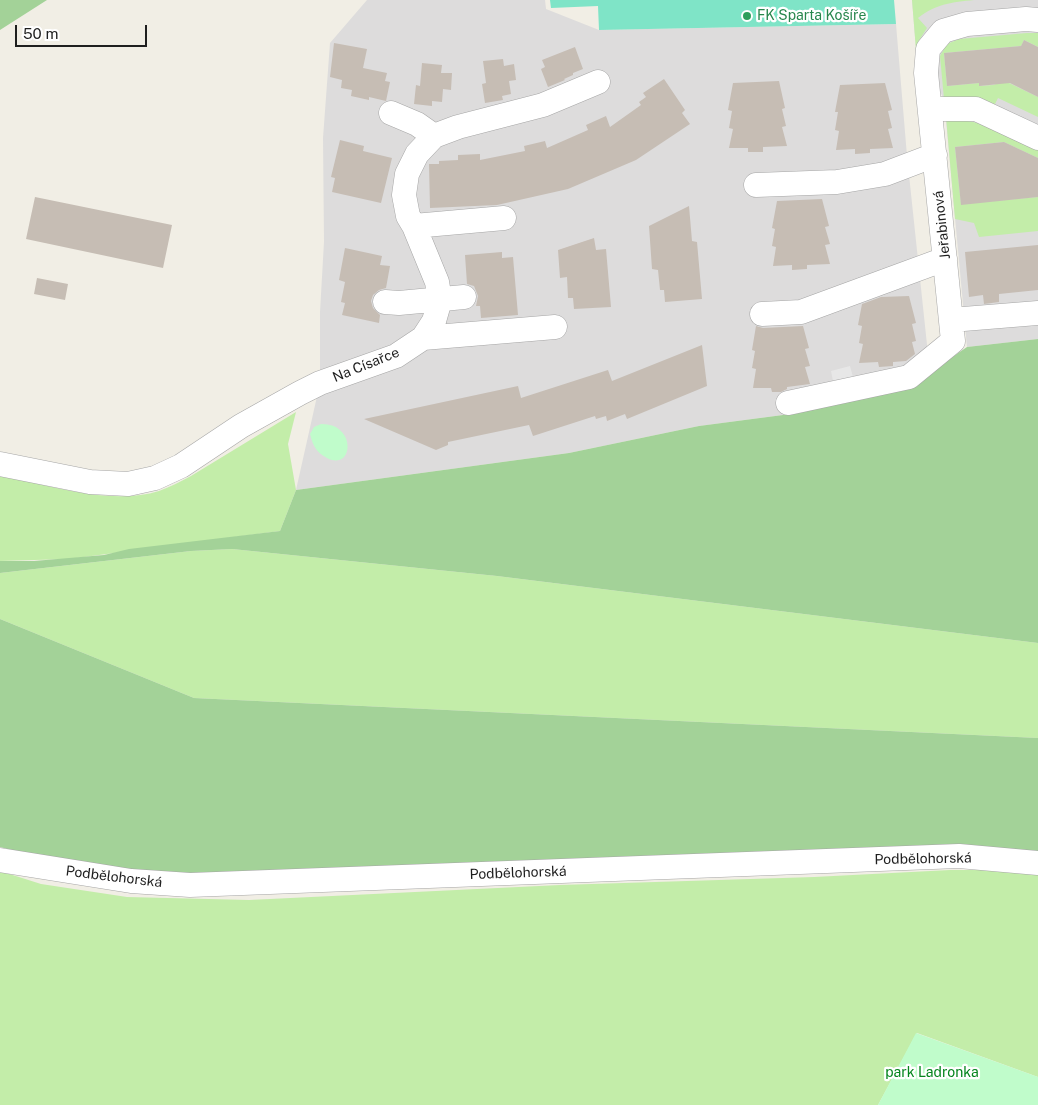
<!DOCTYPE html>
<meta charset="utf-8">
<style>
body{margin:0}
#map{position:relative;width:1038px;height:1105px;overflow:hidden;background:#f1eee5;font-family:"Public Sans",sans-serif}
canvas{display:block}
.scale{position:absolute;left:15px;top:25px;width:132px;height:22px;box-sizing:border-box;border:2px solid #1f1f1f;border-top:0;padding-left:6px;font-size:15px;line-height:18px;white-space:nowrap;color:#1f1f1f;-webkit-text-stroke:4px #fff;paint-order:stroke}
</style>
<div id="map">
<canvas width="1038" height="1105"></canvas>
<div class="scale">50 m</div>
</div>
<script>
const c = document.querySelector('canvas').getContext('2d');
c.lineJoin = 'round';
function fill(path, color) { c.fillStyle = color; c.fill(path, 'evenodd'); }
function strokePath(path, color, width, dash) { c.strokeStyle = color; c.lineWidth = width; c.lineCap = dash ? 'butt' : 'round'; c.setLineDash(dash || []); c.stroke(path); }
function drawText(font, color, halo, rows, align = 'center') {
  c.font = font + ' "Public Sans",sans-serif'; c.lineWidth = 4.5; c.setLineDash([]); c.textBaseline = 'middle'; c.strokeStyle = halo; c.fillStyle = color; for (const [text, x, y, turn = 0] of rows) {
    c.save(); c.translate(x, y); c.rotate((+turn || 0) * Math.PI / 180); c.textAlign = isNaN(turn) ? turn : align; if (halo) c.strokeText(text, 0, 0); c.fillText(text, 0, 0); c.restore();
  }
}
fill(new Path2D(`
 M367,0h178l1,9 53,21 297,-6 11,132 23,217 -17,11 -130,31 -84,11 -130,27 -273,37 24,-107v-71l4,-70 -1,-104 7,-95z
 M912,0h126v339l-71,8 -23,-248 -28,-49z`), '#dddcdc');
fill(new Path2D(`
 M912,0h62c-22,2 -38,4 -56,18l9,10 -9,14 -2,8z
 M1027,33h11v14l-14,-7 -3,6 -77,7 3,33 32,-3 1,3 13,-1 12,-4 33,16v20l-40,-19 -6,12 -48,-11 -4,-43 7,-12 12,-5z
 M946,117l43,8 49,23v10l-34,-16 -49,5 6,57 77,-7v34l-59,6 -5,-14 -19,-4z
 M296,412l-8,32 8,46 -16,41 -211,28 -69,2v-86c48,10 111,31 159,16 11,-4 21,-9 32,-15z
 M232,549l265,27 541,67v95l-844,-40 -194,-79v-46l191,-22z
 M950,870h52l36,5v202l-121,-44 -39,72h-878v-234l41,13 86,13 122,3 311,-15 254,-8z`), '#c3eda9');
fill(new Path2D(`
 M0,0h47l-47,30z
 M1038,339v304l-541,-67 -265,-27 -41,2 -191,22v-12h34l70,-6 25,-6 151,-18 16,-41 273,-37 130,-27 84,-11 130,-31 54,-37z
 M0,619l194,79 844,40v113l-85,-5 -757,30 -95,-8 -67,-12 -34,-9z`), '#a3d298');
fill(new Path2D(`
 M321,424c36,-1 33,48 6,34 -11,-6 -14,-12 -17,-24l4,-7z
 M916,1033l122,44v28h-160z`), '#c0fccb');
fill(new Path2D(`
 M550,0h344l2,24 -297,6 -1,-24 -47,2z`), '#7fe4c7');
fill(new Path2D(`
 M850,366l4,15 -20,5 -3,-15z`), '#e7e7e7');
fill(new Path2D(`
 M1024,40l14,7v50l-28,-14 -31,3v-3l-32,3 -3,-33 77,-7z
 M334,43l33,6 -4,19 24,5 -2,8 5,1 -4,19 -17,-4v3l-18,-4 1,-6 -11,-2 1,-8 -12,-3z
 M575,47l8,22 -10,4v2l-9,4 1,1 -17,7 -7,-18 4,-2 -3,-7z
 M503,59l1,7 10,-2 2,16 -7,1 2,13 -9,2 1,4 -18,3 -3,-19 4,-1 -3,-22z
 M422,63l20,2 -1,8h11l-1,17 -8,-1 -1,13 -10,-1v5l-18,-2 2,-19 4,1z
 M664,79l21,31 -3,3 8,11 -54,36 -68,29 -71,16 -67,3 -1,-44h10v-3l19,-1v-5l22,-1v6l45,-9 -1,-5 21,-5 2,7 41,-18 -2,-5 20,-9 4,11 31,-22 -2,-3 7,-5 -3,-4z
 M779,81l6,27 -3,1 4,17 -4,1 5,19 -24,1v5h-15v-4h-19l4,-19 -4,-1 3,-17 -4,-1 5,-27z
 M885,83l7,27 -4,1 4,17 -4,1 5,19 -23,1v4l-15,1v-5l-19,1 3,-19 -4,-1 3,-18h-3l5,-27z
 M340,140l24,6 -1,5 29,7 -11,45 -49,-11 3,-14 -4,-1z
 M1004,142l34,16v39l-77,8 -6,-58z
 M35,197l137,28 -9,43 -137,-29z
 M822,199l7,27 -4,1 5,17 -5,1 5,19 -23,1v4l-15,1v-5l-19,1 3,-19 -4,-1 3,-17 -3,-1 5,-27z
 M689,206l3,35 5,1 5,57 -37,3 -1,-12h-4l-2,-20 -6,-1 -3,-43z
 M594,238l2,12 10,-1 5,58 -37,2 -1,-11h-5l-1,-21 -7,1 -2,-28z
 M1038,245v45l-39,4v8l-15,2 -1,-9 -14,2 -4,-45z
 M345,248l37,8 -2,9 10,1 -4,22 -7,2 -6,5 -2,6 2,7 7,7 -1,8 -37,-8 3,-12 -4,-1 4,-20 -6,-2z
 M502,252v6l11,-1 5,58 -37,3 -1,-12h-4l2,-10 -4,-10 -7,-2 -2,-29z
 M37,278l31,6 -3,16 -31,-6z
 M909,296l7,27 -4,1 4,17 -4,1 3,12 -9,7 -13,1v4l-14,1 -1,-5 -19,1 4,-19 -4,-1 3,-17 -4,-1 4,-21 19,-7z
 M756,326l7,2 40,-2 6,22 -4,1 5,17 -5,1 5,17 -23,3v2l-6,3h-9l-1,-4h-18l3,-19 -4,-1 3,-17 -3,-1z
 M702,345l5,41 -80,33 -2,-5 -18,7 -1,-5 -10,3 -1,-3 -62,20 -4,-11 -81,17v3l-12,5 -72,-31 154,-33 3,12 87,-28 4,11z`), '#c6bdb4');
const minor = new Path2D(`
 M931,109h45l62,29
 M391,113l26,11 17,12
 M756,185l81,-3 48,-8 50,-19
 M414,226l90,-8
 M385,302l14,1 65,-6
 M762,314l39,-2 144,-53
 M951,320l87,-7
 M423,338l132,-11
 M788,403l121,-26 44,-36 -27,-268 2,-24 15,-18 24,-7 59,-5 12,1
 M0,464l90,18 38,2 27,-6 26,-12 60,-40 59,-33 20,-10 76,-27 27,-18 11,-17 6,-21 -3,-18 -23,-56 -6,-10 -4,-21 3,-21 10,-20 17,-18 24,-9 85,-22 55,-23
 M0,860l131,21 59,4 769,-29 79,7`);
strokePath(minor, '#a6a6a6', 25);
strokePath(minor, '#fff', 24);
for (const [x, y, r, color] of [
 [747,16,5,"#2e9e5b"]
]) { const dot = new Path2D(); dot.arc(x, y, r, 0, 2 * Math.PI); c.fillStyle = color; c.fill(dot); strokePath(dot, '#fff', 2); }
drawText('14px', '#27864d', '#fff', [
 ["FK Sparta Košíře",757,16]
], 'left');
drawText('14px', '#1f1f1f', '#fff', [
 ["Jeřabinová",942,225,-96],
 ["Na Císařce",366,365,-22],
 ["Podbělohorská",923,859,-1],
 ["Podbělohorská",518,873,-2],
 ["Podbělohorská",114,877,7]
]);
drawText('14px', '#05851d', '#fff', [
 ["park Ladronka",932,1073]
]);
</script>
